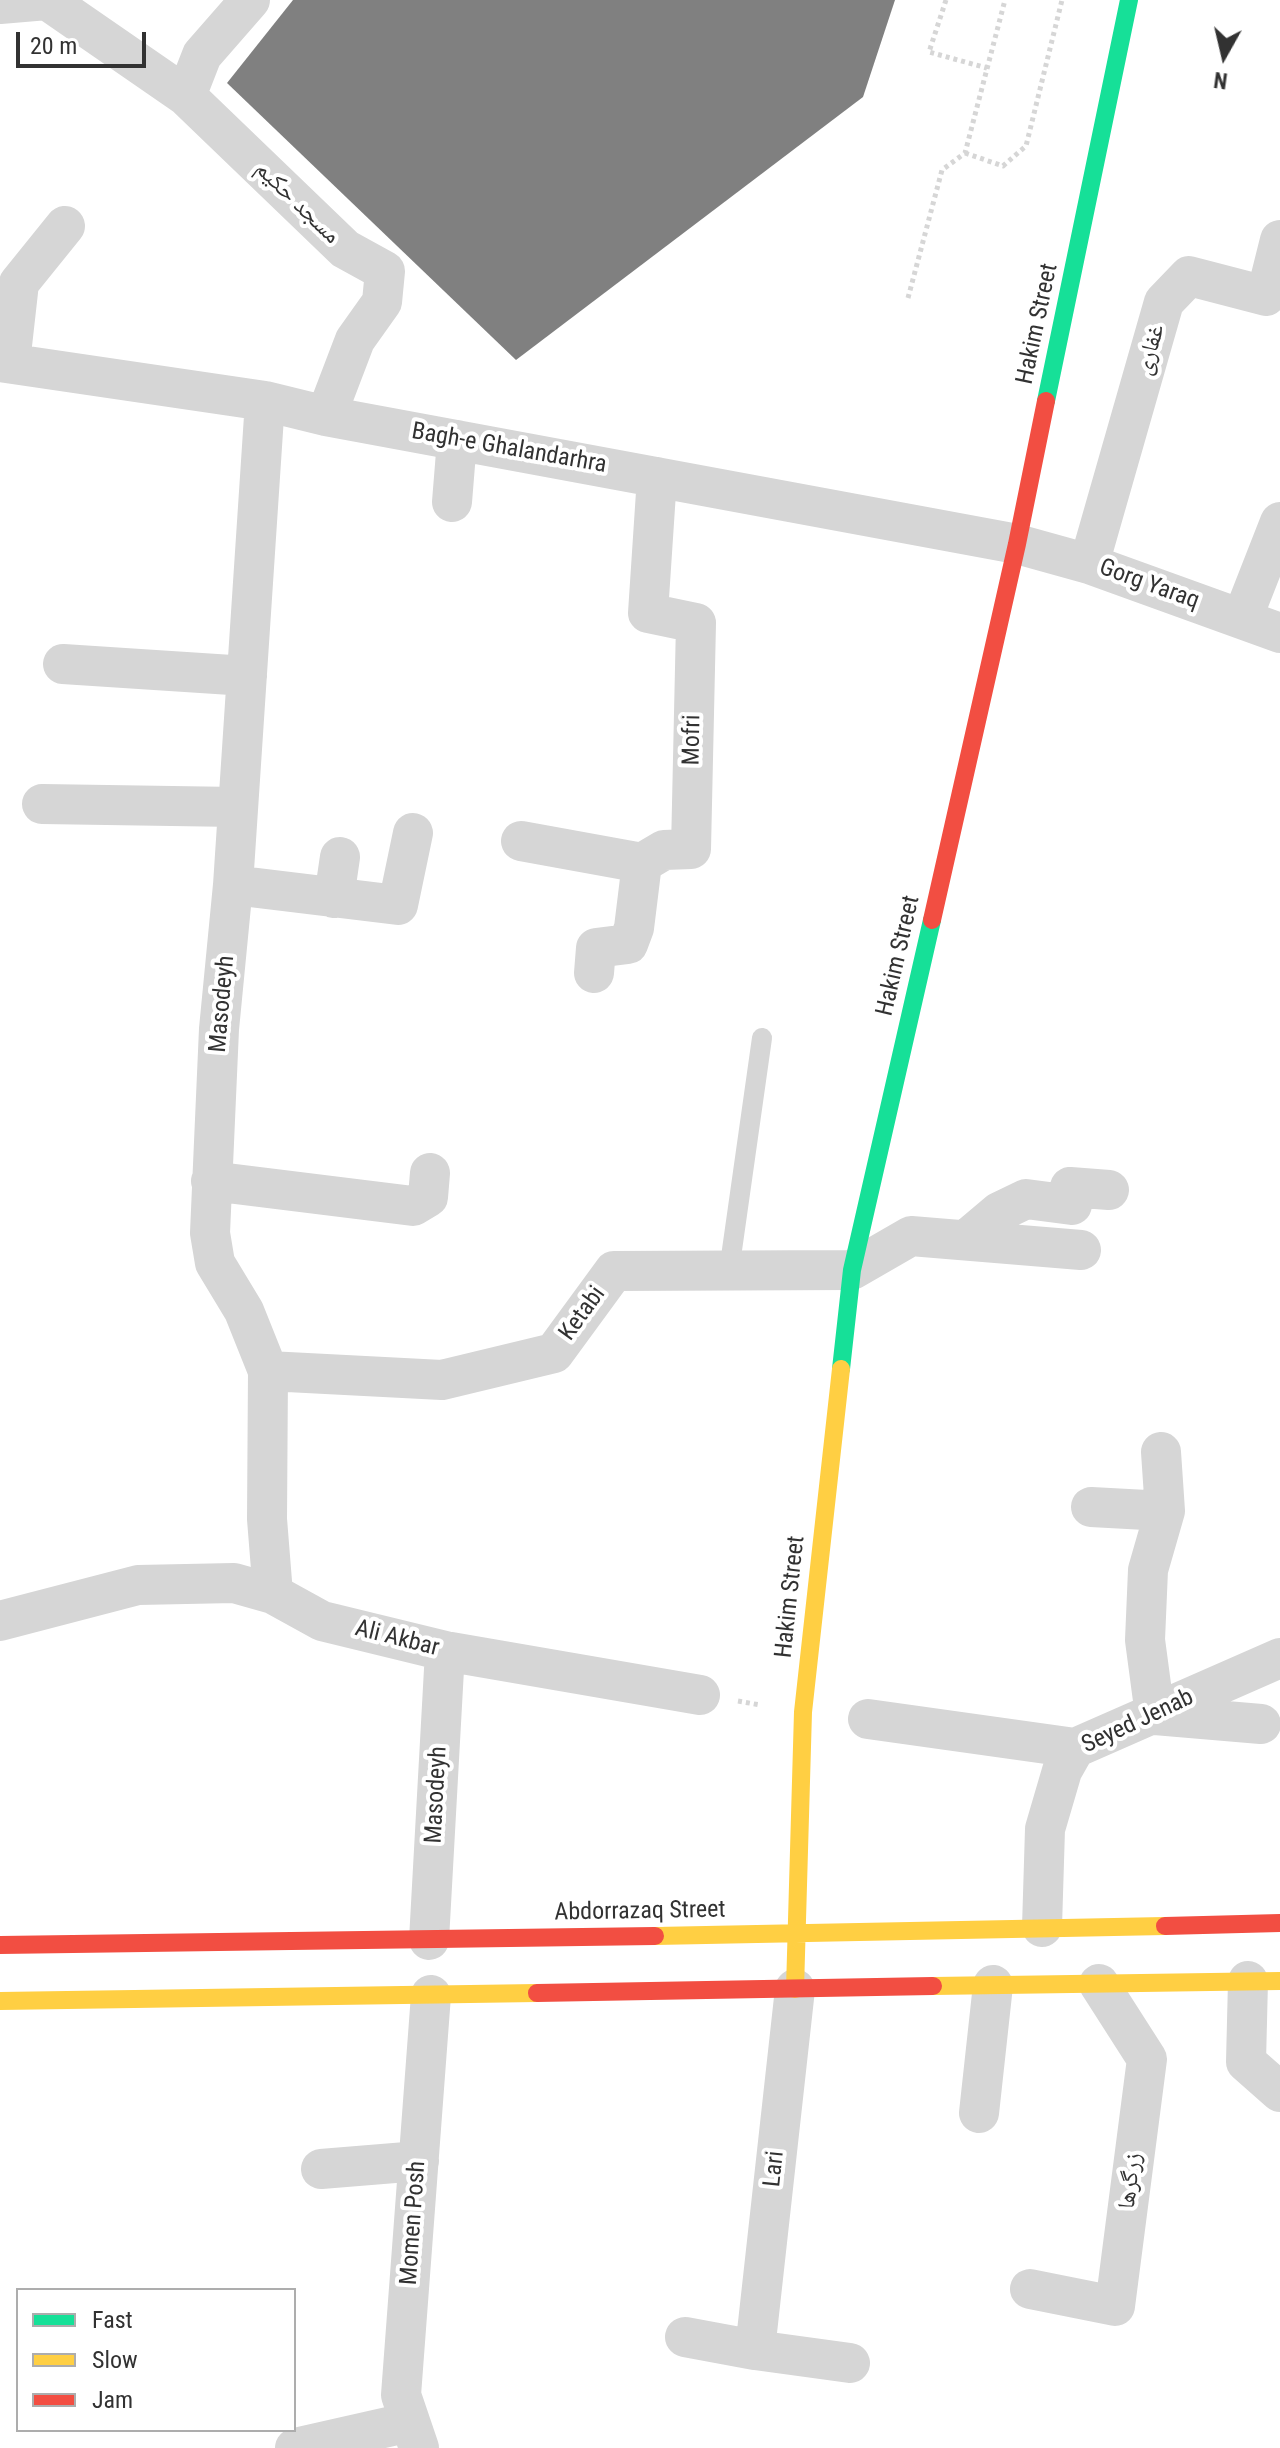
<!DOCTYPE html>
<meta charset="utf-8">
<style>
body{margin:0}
#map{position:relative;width:1280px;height:2448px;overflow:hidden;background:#fff;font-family:"Roboto Condensed",sans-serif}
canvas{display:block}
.legend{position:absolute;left:16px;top:2288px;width:280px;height:144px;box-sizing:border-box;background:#fff;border:2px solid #adadad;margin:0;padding:10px 14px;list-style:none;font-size:24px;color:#323232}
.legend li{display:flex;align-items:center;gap:16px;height:40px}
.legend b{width:40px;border:2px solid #adadad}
.north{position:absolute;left:1184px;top:16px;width:80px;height:80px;-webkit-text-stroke:6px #fff;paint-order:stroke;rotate:188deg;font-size:22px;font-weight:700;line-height:32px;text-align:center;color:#323232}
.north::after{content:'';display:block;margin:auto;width:28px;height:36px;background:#323232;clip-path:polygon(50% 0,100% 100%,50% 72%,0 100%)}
.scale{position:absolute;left:16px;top:32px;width:130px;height:36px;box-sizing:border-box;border:4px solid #323232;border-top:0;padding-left:10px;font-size:24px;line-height:28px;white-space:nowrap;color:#323232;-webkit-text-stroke:6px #fff;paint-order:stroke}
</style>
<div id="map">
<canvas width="1280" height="2448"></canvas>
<ul class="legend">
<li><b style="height:10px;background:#16e098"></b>Fast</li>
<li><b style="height:10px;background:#ffcf43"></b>Slow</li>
<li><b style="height:10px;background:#f24e42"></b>Jam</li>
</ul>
<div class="north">N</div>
<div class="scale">20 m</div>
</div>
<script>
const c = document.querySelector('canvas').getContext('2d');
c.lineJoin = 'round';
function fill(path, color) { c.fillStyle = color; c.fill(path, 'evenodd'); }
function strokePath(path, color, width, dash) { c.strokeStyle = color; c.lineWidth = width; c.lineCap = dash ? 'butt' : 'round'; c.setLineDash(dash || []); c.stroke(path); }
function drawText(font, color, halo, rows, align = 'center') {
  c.font = font + ' "Roboto Condensed","Noto Naskh Arabic",sans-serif'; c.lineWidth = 8; c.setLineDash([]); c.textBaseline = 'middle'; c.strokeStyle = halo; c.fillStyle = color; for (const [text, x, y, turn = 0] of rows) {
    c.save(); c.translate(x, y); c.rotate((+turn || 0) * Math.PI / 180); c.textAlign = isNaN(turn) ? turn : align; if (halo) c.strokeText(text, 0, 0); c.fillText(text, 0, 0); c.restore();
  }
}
fill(new Path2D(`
 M293,0h602l-32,97 -347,263 -289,-277z`), '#808080');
strokePath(new Path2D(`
 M946,0l-17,52 58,16
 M965,153l38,13 23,-20 36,-146
 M908,298l34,-128 23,-17 40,-153
 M738,1701l22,4`), '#d6d6d6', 5, [4, 4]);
strokePath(new Path2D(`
 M729,1271l33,-233`), '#d6d6d6', 20);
strokePath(new Path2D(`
 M250,0l-48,55 -16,41 159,153 40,22 -3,31 -27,38 -29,76
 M0,4l47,-4 139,96
 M0,362l265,39 61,15 691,128 72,20 191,69
 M10,363l9,-80 46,-57
 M265,401l-32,484 -14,144 -9,204 5,30 29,48 24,60 -1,148 6,75
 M452,502l5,-62
 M1089,564l75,-262 25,-26 77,20 14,-56
 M1242,619l38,-97
 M63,664l184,12
 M42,804l195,3
 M521,841l121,22
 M233,885l165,20 15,-72
 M334,898l6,-41
 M594,973l2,-25 32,-4 6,-16 8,-65 22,-13 27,-1 5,-226 -48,-10 9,-136
 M211,1181l202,25 15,-9 2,-24
 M967,1239l32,-27 27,-13 46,6 -2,-18 39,3
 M268,1371l174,9 112,-27 60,-82 238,-1 59,-34 170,14
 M1161,1452l4,59 -17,59 -3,70 10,75 106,9
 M1091,1507l74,4
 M0,1621l138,-36 96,-2 39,11 49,27 123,30 255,44
 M868,1719l207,29
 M1042,1927l3,-98 17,-58 13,-23 205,-90
 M429,1940l16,-289
 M1248,1981l-2,81 34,30
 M795,1989l-40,361 95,13
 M979,2113l14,-128
 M321,2169l98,-8
 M1030,2289l85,17 32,-247 -48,-75
 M685,2337l70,13
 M295,2448l115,-26
 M419,2448l-18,-53 30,-400`), '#d6d6d6', 40);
strokePath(new Path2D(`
 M1046,401l83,-401
 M841,1369l11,-99 80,-350`), '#16e098', 18);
strokePath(new Path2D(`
 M655,1936l510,-10
 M933,1986l347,-5
 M795,1989l8,-277 38,-343
 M0,2001l537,-8`), '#ffcf43', 18);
strokePath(new Path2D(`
 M932,920l85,-376 29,-143
 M1165,1926l115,-3
 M0,1945l655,-9
 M537,1993l396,-7`), '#f24e42', 18);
drawText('24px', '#323232', '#fff', [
 ["مسجد حکیم",297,203,44],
 ["Hakim Street",1038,324,-78],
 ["غفاری",1151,350,-74],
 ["Bagh-e Ghalandarhra",509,449,10],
 ["Gorg Yaraq",1149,585,20],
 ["Mofri",693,740,-89],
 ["Hakim Street",899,956,-77],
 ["Masodeyh",223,1004,-85],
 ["Ketabi",583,1314,-54],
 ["Hakim Street",791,1597,-84],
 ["Ali Akbar",397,1639,14],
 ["Seyed Jenab",1138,1722,-25],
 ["Masodeyh",437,1795,-87],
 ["Abdorrazaq Street",640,1912,-1],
 ["Lari",775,2169,-84],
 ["زرگرها",1131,2181,-83],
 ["Momen Posh",414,2223,-86]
]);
</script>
